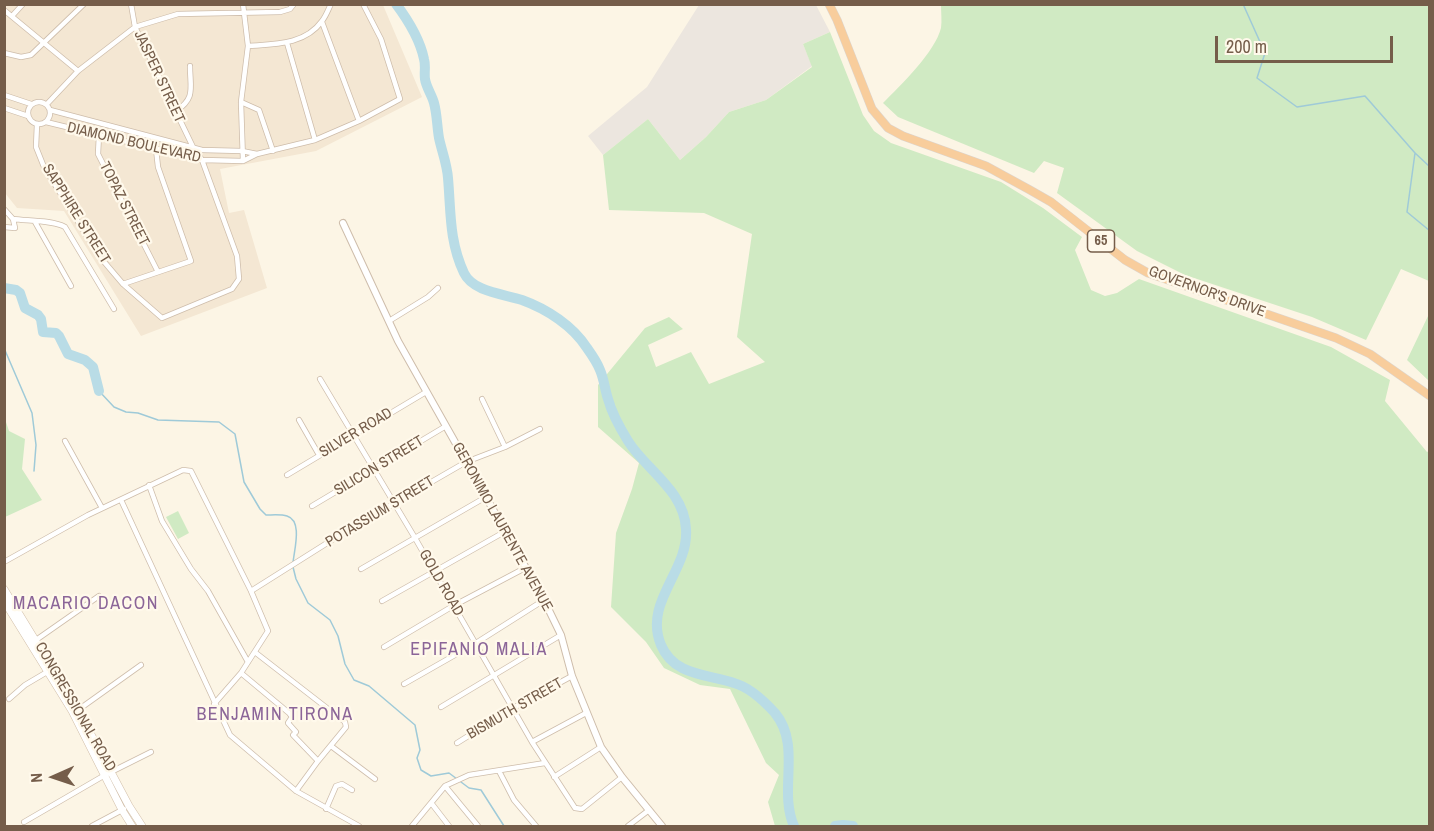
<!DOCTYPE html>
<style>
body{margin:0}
#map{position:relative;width:1434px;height:831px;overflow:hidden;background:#fcf5e5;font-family:"Archivo Narrow",sans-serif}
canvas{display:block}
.frame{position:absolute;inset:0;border:6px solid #755d4a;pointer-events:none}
.north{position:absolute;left:24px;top:747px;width:60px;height:60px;-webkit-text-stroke:4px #fff9eb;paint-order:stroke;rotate:267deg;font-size:16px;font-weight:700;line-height:24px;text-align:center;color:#755d4a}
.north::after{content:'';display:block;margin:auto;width:21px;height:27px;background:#755d4a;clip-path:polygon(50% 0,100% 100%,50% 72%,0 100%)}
.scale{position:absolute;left:1215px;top:36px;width:178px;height:27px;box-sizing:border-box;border:3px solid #755d4a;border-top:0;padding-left:8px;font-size:18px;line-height:21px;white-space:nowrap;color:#755d4a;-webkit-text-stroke:4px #fff9eb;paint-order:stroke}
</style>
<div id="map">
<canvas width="1434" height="831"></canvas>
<div class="frame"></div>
<div class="north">N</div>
<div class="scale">200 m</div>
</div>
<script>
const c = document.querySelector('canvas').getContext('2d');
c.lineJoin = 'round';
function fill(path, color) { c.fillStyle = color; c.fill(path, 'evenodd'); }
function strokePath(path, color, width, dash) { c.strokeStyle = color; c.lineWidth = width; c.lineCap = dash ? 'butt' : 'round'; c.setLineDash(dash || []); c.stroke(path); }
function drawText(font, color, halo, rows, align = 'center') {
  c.font = font + ' "Archivo Narrow",sans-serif'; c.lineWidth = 4.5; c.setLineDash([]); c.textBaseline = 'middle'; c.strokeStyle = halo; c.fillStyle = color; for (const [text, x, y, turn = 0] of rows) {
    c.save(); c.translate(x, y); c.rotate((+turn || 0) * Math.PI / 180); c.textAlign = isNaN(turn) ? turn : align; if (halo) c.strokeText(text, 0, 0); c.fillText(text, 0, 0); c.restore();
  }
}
fill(new Path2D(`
 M5,5h378l39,92 -106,54 -96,18 9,44 15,-3 23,78 -126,48 -77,-125 -47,-3 -12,-15z`), '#f4e7d3');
fill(new Path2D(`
 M699,5h117l14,27 -27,12 9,22 -46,34 -37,12 -23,25 -26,23 -32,-41 -45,36 -15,-19 59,-49z`), '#ece6df');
fill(new Path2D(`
 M941,5h488v276l-28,-12 -35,71 -54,-23 -127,-42 -48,-24 -80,-58 7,-25 -20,-7 -10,12 -136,-56 -15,-14c18,-18 52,-51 58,-75 1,-7 0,-16 0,-23z
 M830,32l33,83 11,16 17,12 110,39 42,26 39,29 -7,13 16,40 14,6 12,-3 22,-14 192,68 59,33 -5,21 42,51 2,-1v375h-654l-7,-24 11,-27 -13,-12 -36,-74 -30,-4 -36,-17 -18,-26 -35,-35 5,-74 16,-44 7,-26 -41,-36v-42l47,-57 24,-11 14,12 -35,16 8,22 35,-15 18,32 56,-22 -28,-25 15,-103 -48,-21 -95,-3 -6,-55 45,-36 32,41 26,-23 23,-25 37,-12 46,-33 -9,-23z
 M1429,314v67l-22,-21z
 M5,419l4,12 16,8 -3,30 20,31 -37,17z
 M178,511l11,22 -11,6 -12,-22z`), '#d0eac3');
strokePath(new Path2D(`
 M1243,4l22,49 -8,25 40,29 68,-11 50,57 -8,59 23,19
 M1415,153l15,14
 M4,348l28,65 4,32 -2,26
 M99,391l15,16 12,5 12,1 20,7 61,2 16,12 9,48 16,27 6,6c6,0 15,-1 21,1 16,5 7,34 6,47
 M293,567l3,12 12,24 22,17 8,16 7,28 9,16 15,6 46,39 5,25 -3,8 4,12 10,6 18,-3 20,15 12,2 23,36`), '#9fcad8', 1.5);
strokePath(new Path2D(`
 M396,4c12,16 24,36 28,55 2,7 0,13 1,20 1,8 7,16 9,24 3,11 3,23 5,35 3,14 8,26 9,40 3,34 1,63 16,95 9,19 40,21 58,27 25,9 51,26 65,48 5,7 10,14 13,22 4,9 5,20 8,29 4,15 12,29 20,42 18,29 56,49 58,88 3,42 -43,73 -25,116 13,31 46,29 73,38 15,4 31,19 41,30 27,33 3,77 19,113
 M4,288l12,2 4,3 5,15 13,7 3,4 2,13 13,1 3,3 9,18 17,6 8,7 6,24
 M835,826l8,-1 10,1`), '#b9dce6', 10);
const minor = new Path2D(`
 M243,4l5,42 -7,56 2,59
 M4,10l74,61
 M12,16l11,-12
 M322,22l37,99
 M287,43l28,97
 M248,46c26,-2 57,-1 74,-25 4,-5 6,-11 9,-17
 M4,53l17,4 10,-2 53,-51
 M4,95l27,9
 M28 113a11 11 0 1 1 22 0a11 11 0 1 1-22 0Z
 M241,102l18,8 14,41
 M47,104l31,-33 57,-44 43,-13 102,-2 10,-3 4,-5
 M4,108l24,8
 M50,110l152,40 40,1 15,3
 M176,111c20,-13 14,-23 14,-45
 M46,122l156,38 41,1 14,-7 58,-14 44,-19 41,-22 -19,-60 -18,-35
 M37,124l-1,23 8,20 56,90 23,27 39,34 70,-29 7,-10 -2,-23 -35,-96 -9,-13 -58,-120 -4,-23
 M99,135l-1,19 60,118
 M4,209l9,10c15,2 39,1 52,8l49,82
 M35,222l36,64
 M4,227l11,1 -2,-9
 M123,284l68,-23 -33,-94 -2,-18
 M389,321l39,-24 10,-9
 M320,379l95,159 117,204 43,66 7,1 40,-32
 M482,399l23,48
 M299,420l20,35
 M65,441l37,67
 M287,475l139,-83
 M149,485l13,36 29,48 17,22 40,71
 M121,500l109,235 66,56 63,35
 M312,506l134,-80
 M4,562l84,-47 95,-45 8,1 60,120 17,40 -27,42 -27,31
 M361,569l125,-72
 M251,591l92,-58 123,-71 39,-15 35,-18
 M382,601l124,-70
 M36,640l63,-44
 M384,647l69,-41 72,-38
 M241,673l48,40 3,4 -4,6 8,9 -3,3 25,26 28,-34 -1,-5 -89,-69
 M404,684l72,-41 68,-43
 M9,699l16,-14 22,-13
 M441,707l120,-72
 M78,710l63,-45
 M532,742l54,-29
 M457,743l56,-35 59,-32
 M331,746l44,33
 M499,771l15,29 22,26
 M554,777l47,-30
 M445,786l33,40
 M296,791l22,-30
 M432,804l17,22
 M326,809l10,-23 6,-2 10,6
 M24,822l81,-47 46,-23
 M92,826l32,-17
 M412,826l33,-40 24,-11 76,-12
 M628,826l21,-16`);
const tertiary = new Path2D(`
 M343,223l55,118 146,259 17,35 11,41 29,71 21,30 40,49`);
const secondary = new Path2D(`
 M4,589l74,121 51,96 13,20
 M4,601l68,110 50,99 10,16`);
const trunk = new Path2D(`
 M829,4l8,16 35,89 16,19 15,8 83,30 44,24 21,12 74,58 23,13 188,65 34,16 60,42`);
strokePath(minor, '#cebdab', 6);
strokePath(tertiary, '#cebdab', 8);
strokePath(secondary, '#d1bea8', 8);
strokePath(trunk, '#dbd5d0', 9);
strokePath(minor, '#fff', 4.5);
strokePath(tertiary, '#fff', 6);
strokePath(secondary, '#fff', 7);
strokePath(trunk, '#f8cd9c', 8);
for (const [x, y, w] of [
 [1101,241,27]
]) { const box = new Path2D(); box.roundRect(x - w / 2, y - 11, w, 22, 4.5); c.fillStyle = '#fff9eb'; c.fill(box); strokePath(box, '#755d4a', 1.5); }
drawText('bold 14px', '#755d4a', null, [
 ["65",1101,241]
]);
drawText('15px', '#755d4a', '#fff9eb', [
 ["JASPER STREET",159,77,65],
 ["DIAMOND BOULEVARD",134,143,13],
 ["TOPAZ STREET",124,204,63],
 ["SAPPHIRE STREET",76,214,58],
 ["GOVERNOR'S DRIVE",1207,292,20],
 ["SILVER ROAD",356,433,-31],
 ["SILICON STREET",379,466,-31],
 ["POTASSIUM STREET",380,512,-31],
 ["GERONIMO LAURENTE AVENUE",502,527,61],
 ["GOLD ROAD",441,583,60],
 ["CONGRESSIONAL ROAD",75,707,60],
 ["BISMUTH STREET",515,709,-30]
]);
c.letterSpacing = '1.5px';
drawText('18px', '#8b6598', '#fff9eb', [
 ["MACARIO DACON",86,604],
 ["EPIFANIO MALIA",479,650],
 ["BENJAMIN TIRONA",275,715]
]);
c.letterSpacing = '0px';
</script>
